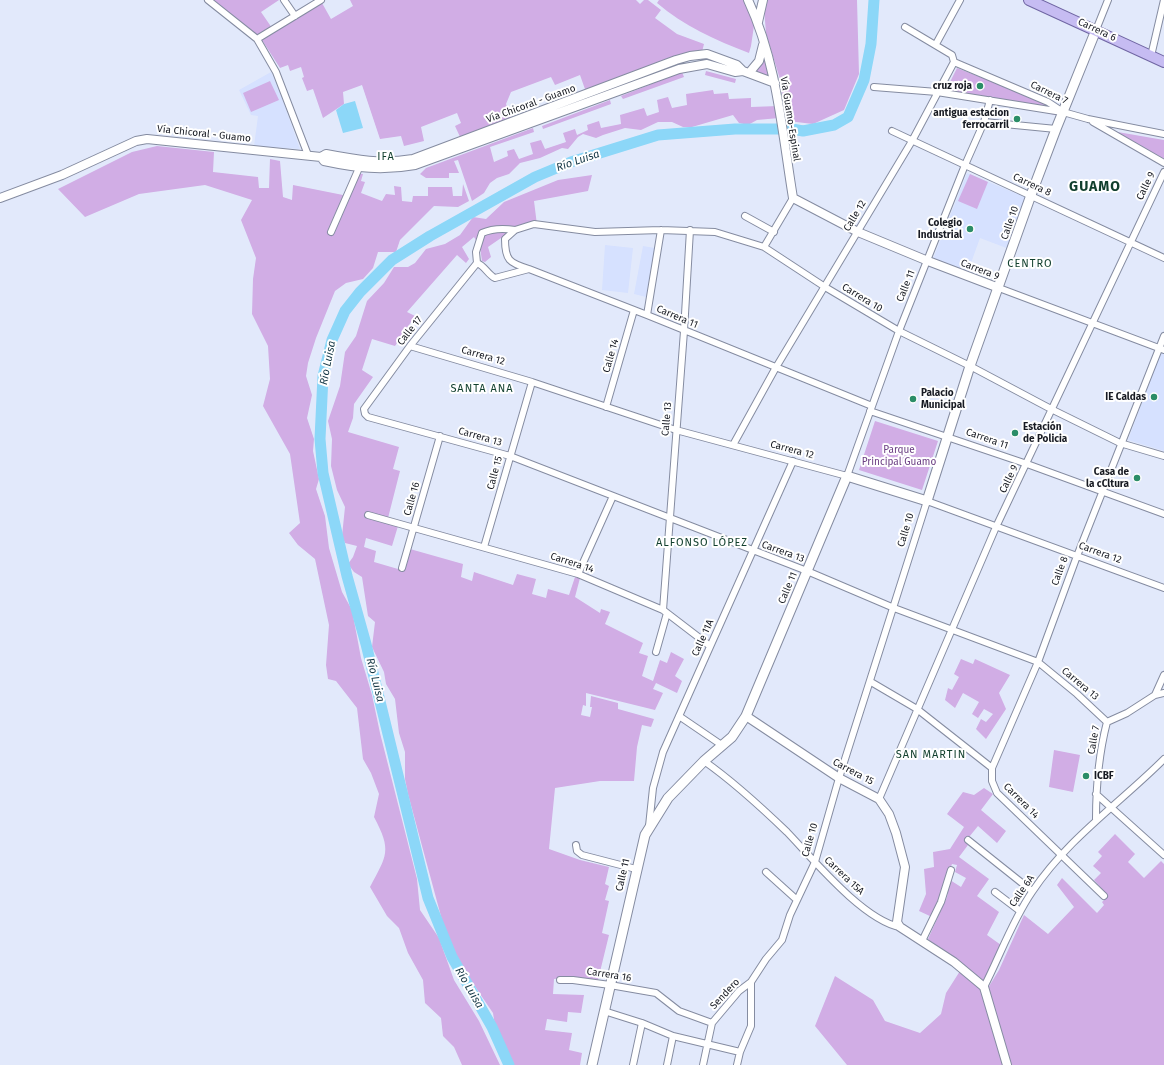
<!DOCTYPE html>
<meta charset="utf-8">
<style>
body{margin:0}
canvas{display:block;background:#e2e9fb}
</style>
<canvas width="1164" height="1065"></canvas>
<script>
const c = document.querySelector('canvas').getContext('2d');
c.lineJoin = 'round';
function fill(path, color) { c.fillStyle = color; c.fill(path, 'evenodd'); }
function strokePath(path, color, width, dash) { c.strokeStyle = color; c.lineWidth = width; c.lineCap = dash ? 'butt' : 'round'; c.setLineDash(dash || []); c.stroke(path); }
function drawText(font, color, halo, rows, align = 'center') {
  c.font = font + ' "Fira Sans",sans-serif'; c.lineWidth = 4; c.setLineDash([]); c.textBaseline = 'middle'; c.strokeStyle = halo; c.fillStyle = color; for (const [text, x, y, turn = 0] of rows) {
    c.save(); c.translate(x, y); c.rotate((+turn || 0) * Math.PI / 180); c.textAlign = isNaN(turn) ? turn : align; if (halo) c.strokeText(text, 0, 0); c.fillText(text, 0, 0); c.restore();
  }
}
fill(new Path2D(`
 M271,72l8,18 21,59 -46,-3 4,-30 -7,-1 -12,-25z
 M967,173l60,25 -18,51 -29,-11 -13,36 -34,-15z
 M605,245l28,3 -5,45 -26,-3z
 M643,246l12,2 -9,49 -12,-3z
 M1161,352l3,1v98l-36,-11z`), '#d6e1ff');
fill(new Path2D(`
 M213,0h66l-18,12 11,16 -14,8z
 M350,0h286l4,4 4,-4h4l13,10 -6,8 22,16 27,10 -2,8 -116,40 -6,-17 -25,10 -4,-8 -40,15 -5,12 6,15 -51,20 -6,-13 6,-3 -4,-10 -36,14 3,14 -20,5 -3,-10 -21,3 -18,-54 -19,7 1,12 -21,14 -10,-29 -6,2 -5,-13 2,-1 -3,-10 -11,4 -2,-6 -8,3 -18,-28 60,-37 9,16 22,-13z
 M659,0h87l9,19 -4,27 -2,7c-34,-13 -65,-27 -92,-50z
 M768,0h89l2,74 -15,36 -31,14 -25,-3 -6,-24v-11l-16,-53 -2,-25z
 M766,58l6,20 -19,-5z
 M957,68l104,41 -2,7 -70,-18 -45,-4z
 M706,71l30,8 -1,4 -30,-8z
 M682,72l2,5 -61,22 -2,-3z
 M270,81l9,19 -28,12 -8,-19z
 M713,90l1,4 14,-1 1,6 22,-1v9l27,-1 1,12 -22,2 -9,5 -9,-2 -6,-8 -41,12h-9l-11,-5h-14l-17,8 -16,-2 -22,7 -7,3 -13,-4 -5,3 -10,12 -6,-1 -22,10 -20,5 -11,11 -12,4 -7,5 -6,10 -12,8 -14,-41 -4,1 5,12h-10v5h-23l-6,-4 6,-6 107,-40 1,4 -44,15 4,15 14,-6 -1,-5 7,-2 5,10 14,-5 -3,-11 11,-3 4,9 21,-7 -3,-9 12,-4 2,6 11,-5 -1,-5 12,-4 2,7 20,-4 -1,-9 24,-7 3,8 12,-4 -2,-12 11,-3 4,11 15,-3 -1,-11z
 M610,100l1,4 -68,25 -1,-3z
 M1106,130l58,10v19z
 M157,146l57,6 -1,20 45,5 1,11h10l1,-29 10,2 3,36 9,3 1,-15 55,11 7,-23 8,1 -2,7 4,1 -4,11 21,8 4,-7 9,1 -1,-9 7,1 1,14 10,1 1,-6h15v-9h24l1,9h9l1,-12 6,17 -11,6 -24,-1 -34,34 -4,12h-18l-5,16 -10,11 -17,4 -11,8 -19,47 -8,25 -2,13 6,19 -5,23 7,21 -1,12 6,28 -3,10 9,27 4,32 13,44 10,18 9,48 11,37 8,38 37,146 3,31 19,28 15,42 25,41 21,44h-38l-8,-18 -11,-11 -2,-18 -16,-15 -2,-23 -15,-27 -9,-25 -12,-12 -17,-29c17,-32 22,-36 4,-70l5,-23 -8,-21 -8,-14 -6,-51 -21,-27 -8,-2 -2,-14 3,-40 -14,-66 -17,-14 -9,-12 11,-10 -10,-69 -27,-48 7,-27 -2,-33 -16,-32 1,-35 3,-21 -15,-38 11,-20 -47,-15 -66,9 -54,23 -27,-28 74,-37z
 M970,174l18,8 -11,27 -19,-8z
 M592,175l-4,16 -54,10 3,24 -36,13 -13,9 3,10 -6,5 -3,-1 -2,-14 -6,-10 -12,10 7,12 -3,4 -9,-8 -50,57 8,4 -20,30 -23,-7 -10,31 11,7 -19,27 -1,14 -5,14 51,15 -6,22 7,2 -12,47 10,8 -6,20 -26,-8 -2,9 12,4 -2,11 24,7 4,3 8,-23 53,15 -2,13 11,4 2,-9 39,13 4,-11 19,5 -4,15 14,4 2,-9 21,6 6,-18 5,1 -5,19 25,16 1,-4 9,3 -5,12 38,19 -4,10 9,3 -6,20 11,5 7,-21 7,3 4,-11 13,7 -9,17 7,5 -5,12 -21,-10 -3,6 10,4 -8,17 -69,-17v13l-3,-1 -2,10 9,2 2,-10h-2l1,-11 27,7v6l36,10 -3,8 -9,-2 -5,22 -3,34h-34l-45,7 -6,61 31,11 29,7 -4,17 4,2 -4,14 4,1 -7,32 7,2 -11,45 -21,-3 -23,2 -1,15 31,1 -3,18 -13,-1 -1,10 -20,-3 -2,11 27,3 -3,17 13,3 -2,12h-68l-17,-39 -2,-13 -34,-50 -9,-22 -8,-21 -34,-126 -3,-15v-27l-6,-19 -4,-34 -9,-15 -2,-12 -12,-25 3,-25 -7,-6 -6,-39 -8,-5 -6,-8 5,-7 4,-11 -12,-3 -3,-7 3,-29 -8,-17 -6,-24 1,-27 -4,-18 12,-35 5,-34 11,-16 11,-35 17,-18 10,-16h14l7,-4 11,-14 19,-5 15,-9 13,-18 13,2 18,-17 54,-22z
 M875,421l63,20 -16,49 -63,-20z
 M961,659l12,5 2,-5 35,16 -11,18 7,16 -20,30 -10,-10 5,-10 5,3 7,-8 -9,-5 -6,9 -6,-4 7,-12 -16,-9 -8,15 -10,-8 3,-12 4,2 7,-13 -5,-3z
 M1054,750l26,5 -7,37 -24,-5z
 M984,788l9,6 -12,16 25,21 -9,12 -19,-17 -13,16 3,3 -9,12 30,22 -12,17 22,16 -12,23 14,10 -18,39 -55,-45 19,-42 3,-17 11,7 5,-9 -11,-6 2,-7 -5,-1 -20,53 -13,-6 7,-17 -2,-25 10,-2 -1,-15 17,-3 14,-22 -17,-13 16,-22 11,3z
 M1115,834l20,20 -7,8 16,16 17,-17 3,3v201h-154l-22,-77 11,-18 25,-55 24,19 26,-27 -17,-22 5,-7 35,35 7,-8 -2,-3 6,-6 -14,-16 7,-7 -8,-7 9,-10 -4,-4z
 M960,971l21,19 22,75h-156l-32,-39 20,-50 38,24 12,21 35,12 21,-19 5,-21z`), '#d1ade5');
fill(new Path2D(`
 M355,101l8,27 -20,5 -7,-23 8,-6z`), '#8cd7f8');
strokePath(new Path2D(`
 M509,1065l-17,-38 -40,-70 -24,-59 -62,-254 -19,-68 -24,-103 -3,-34 3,-63 9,-36 13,-29 15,-19 32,-32 38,-24 105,-59 36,-15 87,-27 77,-6h57l11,2 31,-6 14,-8 16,-37 7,-36 3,-44`), '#8cd7f8', 11);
const minor = new Path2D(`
 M208,0l49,39 19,33 32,83
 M284,0l11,16
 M1096,30l12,-30
 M257,39l64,-39
 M936,44l24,-44
 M1151,56l13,-56
 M954,62l94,40 15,10 25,7 76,15
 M874,87l63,5 125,20
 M984,122l72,7
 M1093,122l71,41
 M892,131l272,127
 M745,216l29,16
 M331,232l28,-64
 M764,247l29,-49
 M477,263l-67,83 -46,63 1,5 3,3 142,39 297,115 87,37 144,54 39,32 30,28
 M477,263c8,3 11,12 18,15l34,-9 118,46 225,91
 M477,263l-1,-11 6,-19c11,-5 21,-5 33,-3
 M529,269c-20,-6 -24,-9 -24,-30l10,-9 19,-6 61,8 66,-2 54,2 49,15 61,40 74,44 71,35 81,43 69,34 44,13
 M999,288l165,62
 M647,315l14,-85
 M410,346l122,36 144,48 171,46 52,-145 66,-166 19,-43 6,-22
 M606,407l28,-97
 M870,411l157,53 137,50
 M733,445l42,-76 137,-228 42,-79 -2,-7 -47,-28
 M368,515l210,59 85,36 47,36
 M484,547l48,-165
 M402,568l38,-132
 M578,574l35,-78
 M663,610l21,-279 6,-101
 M656,652l11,-39
 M871,682l46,27 75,59v13l5,12 107,103
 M1155,695l9,-2
 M679,716l44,30
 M704,761c30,21 57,46 83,71 26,27 76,88 113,95
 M992,768l46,-106 39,-106 87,-220
 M1096,794l68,61
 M879,799l117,-272 168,-355
 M1096,819c0,-32 3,-66 11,-97l20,-9 28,-18 9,-20
 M649,826l4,-38 10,-36 130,-291
 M968,840l64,51
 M576,845l1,6 5,4 54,14
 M766,872l31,28
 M995,892l25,19
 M922,941l19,-39 10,-32
 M560,980h13l37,5 46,8 23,18 33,12
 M984,987c16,-31 28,-66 48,-95 35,-53 88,-89 132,-133
 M604,1011l38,12 31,13 67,16
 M633,1065l9,-42
 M667,1065l6,-29
 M703,1065l9,-42 27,-32 12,-9
 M737,1065l3,-13 11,-26v-44l15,-23 16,-19 8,-25 25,-53 24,-84 88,-277 237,87`);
const tertiary = new Path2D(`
 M748,0c29,62 34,131 45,198l65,34 70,29 71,27
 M758,22l5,-22
 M749,73l10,-12 4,-16
 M321,157l3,4c33,7 58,10 91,4l264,-96 28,-5 28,8 8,-1
 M0,198l62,-23 74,-34 11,-2 174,18 5,-3c31,6 55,10 87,5l263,-99 14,-4 17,-2 30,11 6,6 32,12
 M746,716l93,62 40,21 10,15 7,19 9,34 -8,55 3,5 54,35 30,25 23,78`);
const secondary = new Path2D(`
 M592,1065l53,-230 23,-37 36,-37 28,-24 14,-21 101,-240 80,25 43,-135 61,-171 25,-66 40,-99`);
const primary = new Path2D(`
 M1029,0l135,62`);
strokePath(minor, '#858ca1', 8);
strokePath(tertiary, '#858ca1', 10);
strokePath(secondary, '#858ca1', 11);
strokePath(primary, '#7066a3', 12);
strokePath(minor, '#fff', 6);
strokePath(tertiary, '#fff', 8);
strokePath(secondary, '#fff', 9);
strokePath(primary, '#c6bcf2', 10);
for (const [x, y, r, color] of [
 [980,86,4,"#2b8d67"],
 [1017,119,4,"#2b8d67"],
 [970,229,4,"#2b8d67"],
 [1154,397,4,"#2b8d67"],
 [913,399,4,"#2b8d67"],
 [1015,433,4,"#2b8d67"],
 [1137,478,4,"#2b8d67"],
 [1086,776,4,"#2b8d67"]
]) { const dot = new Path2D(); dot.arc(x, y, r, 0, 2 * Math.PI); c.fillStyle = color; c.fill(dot); strokePath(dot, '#fff', 1.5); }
drawText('10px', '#171a22', '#fff', [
 ["Carrera 6",1097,30,25],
 ["Carrera 7",1049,93,26],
 ["Vía Chicoral - Guamo",531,104,-20],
 ["Vía Guamo-Espinal",790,119,81],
 ["Vía Chicoral - Guamo",204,134,6],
 ["Carrera 8",1032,185,25],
 ["Calle 9",1146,186,-64],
 ["Calle 12",855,216,-59],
 ["Calle 10",1010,223,-71],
 ["Carrera 9",980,270,21],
 ["Calle 11",906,286,-68],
 ["Carrera 10",862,298,31],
 ["Carrera 11",677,317,23],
 ["Calle 17",410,331,-52],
 ["Carrera 12",483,356,16],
 ["Calle 14",611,356,-74],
 ["Calle 13",667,419,-85],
 ["Carrera 13",480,437,16],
 ["Carrera 11",987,439,19],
 ["Carrera 12",792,450,15],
 ["Calle 15",495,473,-75],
 ["Calle 9",1009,479,-64],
 ["Calle 16",412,499,-74],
 ["Calle 10",906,530,-73],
 ["Carrera 13",783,552,20],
 ["Carrera 12",1100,553,20],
 ["Carrera 14",572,563,18],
 ["Calle 8",1060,571,-70],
 ["Calle 11",788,588,-67],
 ["Calle 11A",703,638,-66],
 ["Carrera 13",1080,684,40],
 ["Calle 7",1094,740,-80],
 ["Carrera 15",853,772,28],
 ["Carrera 14",1021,801,45],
 ["Calle 10",810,840,-74],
 ["Calle 11",623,875,-77],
 ["Carrera 15A",844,876,43],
 ["Calle 6A",1022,891,-56],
 ["Carrera 16",609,975,9],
 ["Sendero",725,994,-47]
]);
drawText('bold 10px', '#171a22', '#fff', [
 ["cruz roja",972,86],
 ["antigua estacion",1009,113],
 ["ferrocarril",1009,125],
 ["Colegio",962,223],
 ["Industrial",962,235],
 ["Palacio",921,393,"left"],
 ["Municipal",921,405,"left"],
 ["IE Caldas",1146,397],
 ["Estación",1023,427,"left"],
 ["de Policia",1023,439,"left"],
 ["Casa de",1129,472],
 ["la cCltura",1129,484],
 ["ICBF",1094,776,"left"]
], 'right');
drawText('10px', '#6a3d82', '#fff', [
 ["Parque",899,450],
 ["Principal Guamo",899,462]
]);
c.letterSpacing = '1px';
drawText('11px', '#113f2d', '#fff', [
 ["IFA",386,157],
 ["CENTRO",1030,264],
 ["SANTA ANA",482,389],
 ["ALFONSO LÓPEZ",702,543],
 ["SAN MARTIN",931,755]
]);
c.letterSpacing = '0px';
drawText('italic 11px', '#143745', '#fff', [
 ["Río Luisa",578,161,-19],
 ["Río Luisa",328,363,-79],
 ["Río Luisa",375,680,76],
 ["Río Luisa",469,988,60]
]);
c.letterSpacing = '1px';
drawText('bold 14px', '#113f2d', '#fff', [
 ["GUAMO",1095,187]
]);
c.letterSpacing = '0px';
</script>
